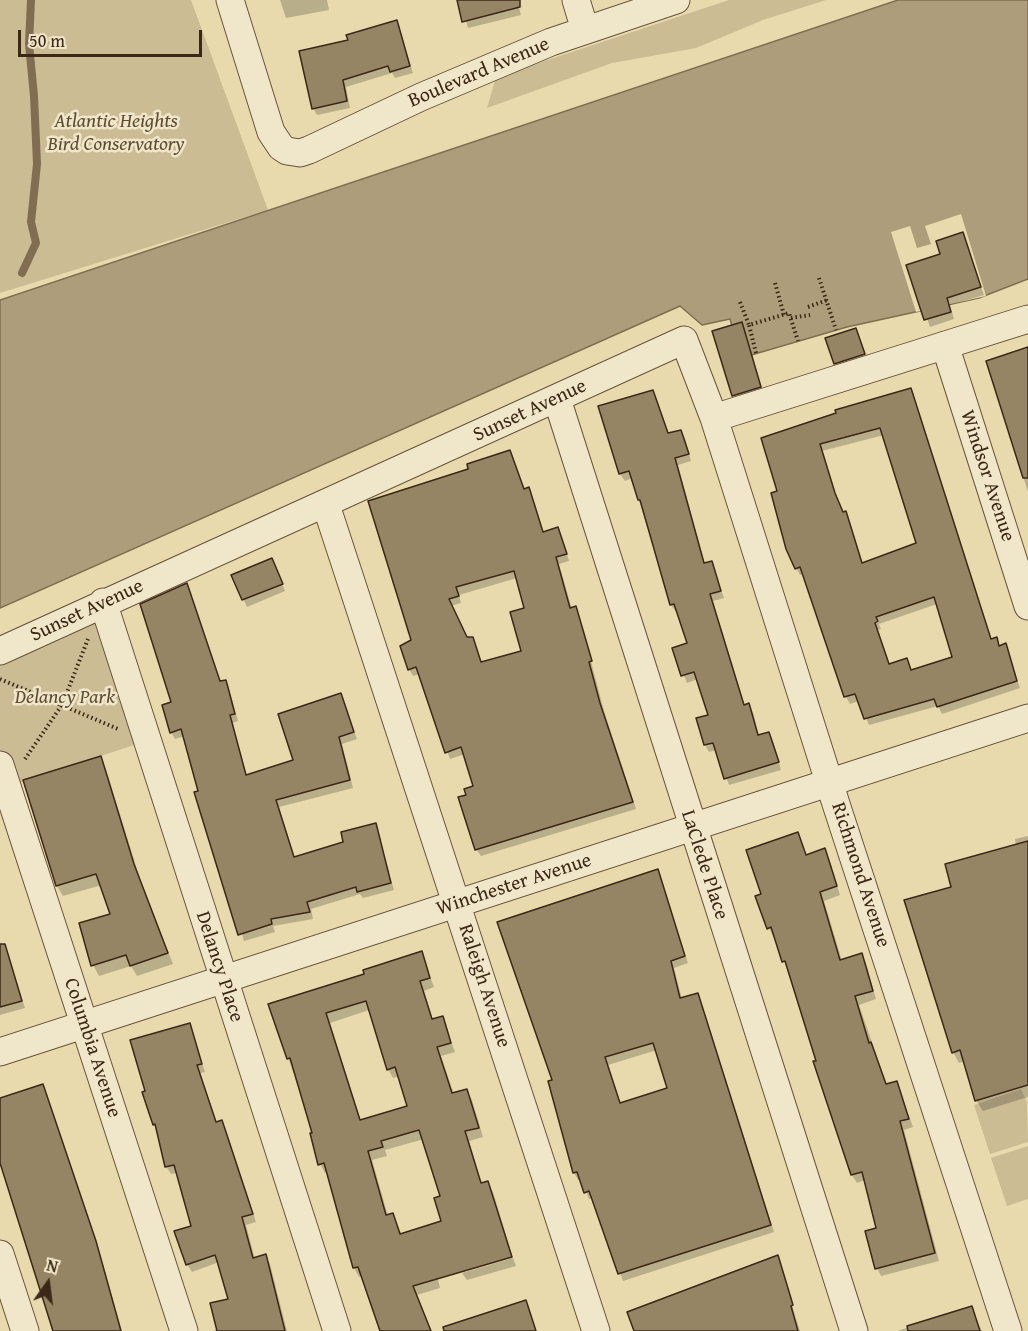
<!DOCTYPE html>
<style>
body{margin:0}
#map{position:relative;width:1028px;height:1331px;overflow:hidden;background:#e8daad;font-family:"Gentium Book Plus",serif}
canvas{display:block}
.north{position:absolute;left:18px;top:1253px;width:60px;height:60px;-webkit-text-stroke:4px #f0e7ca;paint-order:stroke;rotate:14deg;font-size:16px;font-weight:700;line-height:24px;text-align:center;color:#3d2817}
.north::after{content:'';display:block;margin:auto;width:21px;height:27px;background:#3d2817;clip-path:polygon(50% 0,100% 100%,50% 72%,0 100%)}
.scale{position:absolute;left:18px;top:30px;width:184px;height:27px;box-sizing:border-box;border:3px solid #3d2817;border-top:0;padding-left:8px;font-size:18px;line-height:21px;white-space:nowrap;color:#3d2817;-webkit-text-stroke:4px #f0e7ca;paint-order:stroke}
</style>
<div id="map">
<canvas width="1028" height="1331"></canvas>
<div class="north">N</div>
<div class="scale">50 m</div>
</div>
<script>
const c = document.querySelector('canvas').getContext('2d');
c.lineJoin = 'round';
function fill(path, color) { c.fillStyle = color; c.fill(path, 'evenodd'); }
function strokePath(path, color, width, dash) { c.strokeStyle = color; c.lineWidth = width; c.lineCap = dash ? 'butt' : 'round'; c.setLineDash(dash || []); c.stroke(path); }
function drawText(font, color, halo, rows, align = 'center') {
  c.font = font + ' "Gentium Book Plus",serif'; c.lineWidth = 5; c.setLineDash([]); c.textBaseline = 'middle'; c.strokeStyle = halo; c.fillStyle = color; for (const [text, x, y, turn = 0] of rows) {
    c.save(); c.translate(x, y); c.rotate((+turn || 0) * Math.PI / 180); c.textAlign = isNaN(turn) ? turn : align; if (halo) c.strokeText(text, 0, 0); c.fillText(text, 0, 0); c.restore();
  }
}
fill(new Path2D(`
 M0,0h191l77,210 -268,83z
 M729,0h97l-63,20 -67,28 -84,15 -125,45 9,-31z
 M103,602l43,139 -139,46 -7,-21v-115z
 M1021,1089l6,13 1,40 -38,12 -16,-49z
 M1028,1146v53l-21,7 -16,-48z`), '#cbbc94');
const water = new Path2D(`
 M898,0h130v279l-49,19 -132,29 -106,31 -11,-39 -28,6 -22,-19 -680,302v-308z`);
fill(water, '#ae9d7a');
strokePath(water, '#816e52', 1.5);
fill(new Path2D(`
 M961,214l25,82 -70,16 -25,-80 19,-6 7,22 14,-4 -6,-18z`), '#e8daad');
fill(new Path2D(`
 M280,0h47l2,10 -43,8z
 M460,0h57l4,15 -53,13z
 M396,22l17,51 -18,5 -3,-5 -46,14 4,21 -33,7 -4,-7 37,-67z
 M962,234l22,61 -34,10 4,14 -24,8 -22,-61 34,-11z
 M742,324l22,70 -27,8 -4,-7z
 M856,329l12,32 -29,9 -4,-7z
 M1028,349v143l-41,-130z
 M910,390l82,251 4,-2 4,8 5,-2 15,43 -78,26 -4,-8 -69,19 -10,-24 -9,3 -4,-7 -42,-123 -4,1 -4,-7 -17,-77 -16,-52zM884,435l34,109 -55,20 -14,-44 -11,-18 -16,-51zM937,604l17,54 -42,13 -6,-12 -16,6 -12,-35 3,-1 -2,-5z
 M653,392l16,43 12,-4 4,7 6,23 -13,4 27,99 6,-2 13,36 -11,3 32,105 3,-1 5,7 6,24 10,-2 4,7 8,29 -52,15 -13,-35 -7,2 -4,-7 -7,-26 12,-3 -12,-37 -11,4 -13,-34 15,-5 -11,-33 -2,1 -5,-7 -39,-127 -7,3 -5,-7 -20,-67z
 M529,489l15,44 13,-4 4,7 8,25 -10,3 13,45 3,-1 4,7 25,96 32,98 -155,47 -5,-7 -8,-53 7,-9 -10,-33 -15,5 -30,-85 -7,2 -4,-7 4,-28 111,-151zM517,578l9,31 -4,43 -40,12 -6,-18 -4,-7h-5l-16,-33 10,-3 -2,-8z
 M275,567l10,24 -38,16 -14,-31z
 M187,585l34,98 4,-2 4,7 9,33 -6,2 15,53 48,-15 45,-66 17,44 -15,5 11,44 -74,19 16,51 50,-15 30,-18 19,65 -31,8 -3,-4 -49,15 2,10 -40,7 2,6 -31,9 -59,-205 -10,3 -4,-7z
 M100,758l6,11 33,107 34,88 -36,12 -6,-10 -32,10 -6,-11 19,-50 -10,-30 -39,11 -6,-10z
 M797,834l10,22 17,-6 5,8 11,37 -16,6 18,60 19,-6 5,8 10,36 -17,6 28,80 9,-3 17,45 -9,3 35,131 -58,15 -4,-8 1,-39 -13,-49 -8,3 -5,-8 -76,-240 -3,1 -4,-8 -6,-34z
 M1028,836v261l-45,14 -7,-11 -11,-39 -6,2 -6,-11v-164l63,-42 -1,-7z
 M657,870l31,93 -14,5 8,31 15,-5 4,8 73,230 -151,49 -30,-83 -4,1 -8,-20 -3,1 -4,-7 -24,-91 3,-1zM657,1050l12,39 -48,16 -13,-40z
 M4,944l21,64 -25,7v-70z
 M421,953l13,34 -10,4 9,29 9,-2 13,34 -14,4 13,38 13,-3 5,9 11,37 -14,4 13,44 5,-2 6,9 19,63 -51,15 -27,-7 6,25 -23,7 14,36h-51l-17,-55 -4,1 -5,-9 -26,-96 -3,1 -5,-9 -6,-30 -44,-130 96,-29zM369,1010l19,59 5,9 7,-2 9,31 -48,14 -31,-98zM424,1139l18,58 1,25 -41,13 -9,-20 -5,1 -16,-56 15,-4 -2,-6z
 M189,1025l16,47 -5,1 17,50 5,-1 4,8 30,92 -10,3 9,34 10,-3 5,8 17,67h-74l5,-2 12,-29 -11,-38 -27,10 -5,-8 6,-37 -16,-54 -6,1 -5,-8 -12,-42z
 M42,1086l57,164 23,81h-70l-32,-116 -20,-57v-59z
 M777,1257l23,74h-164z
 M513,1258l3,8 -49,14 -5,-7z
 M971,1308l11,23h-85z`), '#0003');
strokePath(new Path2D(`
 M22,273l14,-30 -5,-21 6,-58 -3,-68 -5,-52 2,-44`), '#816e52', 8);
const building = new Path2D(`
 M457,0h63v7l-58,15z
 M397,20l13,46 -20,6 -2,-6 -45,14 4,21 -35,8 -13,-58 49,-11 -2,-5z
 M963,232l18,55 -34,11 4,14 -27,8 -18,-55 34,-11 -4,-13z
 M742,322l19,65 -29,9 -20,-65z
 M856,328l9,26 -31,10 -9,-26z
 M1028,347v131h-5l-37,-117z
 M911,388l80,251 6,-2 2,9 7,-3 11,38 -80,26 -3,-8 -70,20 -9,-25 -11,3 -44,-130 -5,2 -9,-20 -15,-56 6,-2 -16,-53 75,-25 -1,-3zM880,428l36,115 -54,20 -16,-52 -3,1 -8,-19 -15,-49zM934,597l18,60 -41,13 -4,-12 -18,6 -14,-41 3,-2 -2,-4z
 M653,390l15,43 13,-3 8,24 -14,4 29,105 8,-2 9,30 -11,3 34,111 5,-2 9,32 11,-3 10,30 -55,17 -11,-36 -9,2 -8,-27 12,-3 -14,-43 -13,4 -9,-28 15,-5 -13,-39 -4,1 -30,-105h-2l-9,-29 -10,3 -21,-68z
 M510,450l14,39 5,-2 14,45 15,-5 9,27 -11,3 14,51 6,-2 16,55 -3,1 11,41 33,99 -158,48 -17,-53 8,-2 -2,-6 9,-3 -12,-39 -16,6 -29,-86 -8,3 -8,-24 11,-6 -43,-139 100,-32 -1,-5zM514,571l10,37 -14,4 11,39 -40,11 -8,-25h-6l-18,-38 10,-3 -3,-9z
 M272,558l11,26 -41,16 -11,-25z
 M187,583l33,98 6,-1 9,34 -5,1 16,60 47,-15 -15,-46 63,-21 13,39 -15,5 11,43 -74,20 18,57 49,-15 -2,-10 35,-9 15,60 -34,9 -1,-5 -49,15 3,10 -39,7 1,5 -34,11 -44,-143 4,-1 -17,-62 -11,4 -8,-28 9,-3 -31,-98z
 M101,756l33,108 34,89 -38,13 -4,-11 -35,11 -12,-43 31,-9 -14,-40 -40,12 -33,-106z
 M798,832l8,23 19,-7 12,38 -17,6 20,68 22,-7 11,38 -18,5 14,47 2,-1 15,42 11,-3 12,38 -9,2 35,132 -60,16 -10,-38 11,-3 -14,-56 -11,3 -38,-114h3l-31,-100 -3,1 -11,-35 -4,2 -12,-33 6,-2 -15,-44z
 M1028,841v244l-53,16 -15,-51 -8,3 -48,-153 47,-13 -6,-23z
 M658,869l27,87 -14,5 9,37 18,-5 73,232 -153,49 -29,-83 -5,2 -7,-21 -4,1 -25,-92 4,-1 -55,-158zM653,1043l14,45 -47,15 -15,-46z
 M0,944h5l17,57 -22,6z
 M422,951l8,27 -10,3 12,38 11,-3 8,27 -14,4 15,46 15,-4 12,39 -14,3 16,52 7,-2 24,76 -99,29 18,45h-51l-22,-64 -5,1 -29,-105 -6,2 -8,-32h2l-22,-75 -3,1 -19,-55 96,-30 -1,-4zM366,1001l21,69 8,-3 12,39 -47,14 -34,-107zM419,1130l21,66 -6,2 7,23 -41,13 -7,-21 -7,2 -18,-64 15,-4 -2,-6z
 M190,1023l12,41 -5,1 19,57 6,-2 31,94 -11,3 11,41 13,-4 19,77h-68l-7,-28 18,-4 -11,-38 -2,-6 -29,10 -12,-34 17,-5 -17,-61 -9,2 -10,-43 -2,1 -11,-33 3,-1 -15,-51z
 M43,1084l53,157 25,90h-68l-53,-168v-65z
 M778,1255l15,50 -2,1 7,25h-164l-7,-19z
 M526,1300l10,31h-92l-1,-4z
 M972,1306l8,25h-72l-1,-5z`);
fill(building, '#968565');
strokePath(building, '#3d2817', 1.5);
const minor = new Path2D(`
 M230,0l41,132 10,15 6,4 13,2 9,-3 112,-53 130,-55 125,-42
 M576,0l9,30
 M945,345l83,261
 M557,399l297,932
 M714,418l314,-99
 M326,505l270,826
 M103,602l234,729
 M0,651l684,-311 30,78 123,389 171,524
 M0,765l184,566
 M0,1052l1028,-334
 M0,1254l25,77`);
strokePath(minor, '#68543c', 29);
strokePath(new Path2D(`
 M819,278l17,52
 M775,283l9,32
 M740,302l9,23
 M808,307l19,-7
 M791,318l19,-3
 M756,353l-7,-28 40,-12 9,28
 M0,679l118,50
 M25,759l37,-54 26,-66`), '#3d2817', 4, [1.5, 3]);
strokePath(minor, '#f0e7ca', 27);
drawText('20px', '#3d2817', '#f0e7ca', [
 ["Boulevard Avenue",479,73,-23],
 ["Sunset Avenue",530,411,-25],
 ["Windsor Avenue",987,476,72],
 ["Sunset Avenue",87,611,-25],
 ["LaClede Place",704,865,72],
 ["Richmond Avenue",860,875,72],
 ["Winchester Avenue",514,885,-18],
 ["Delancy Place",219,967,72],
 ["Raleigh Avenue",484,986,72],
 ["Columbia Avenue",92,1048,72]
]);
drawText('italic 20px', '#604d36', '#f0e7ca', [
 ["Atlantic Heights",116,122],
 ["Bird Conservatory",116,145],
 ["Delancy Park",65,698]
]);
</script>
